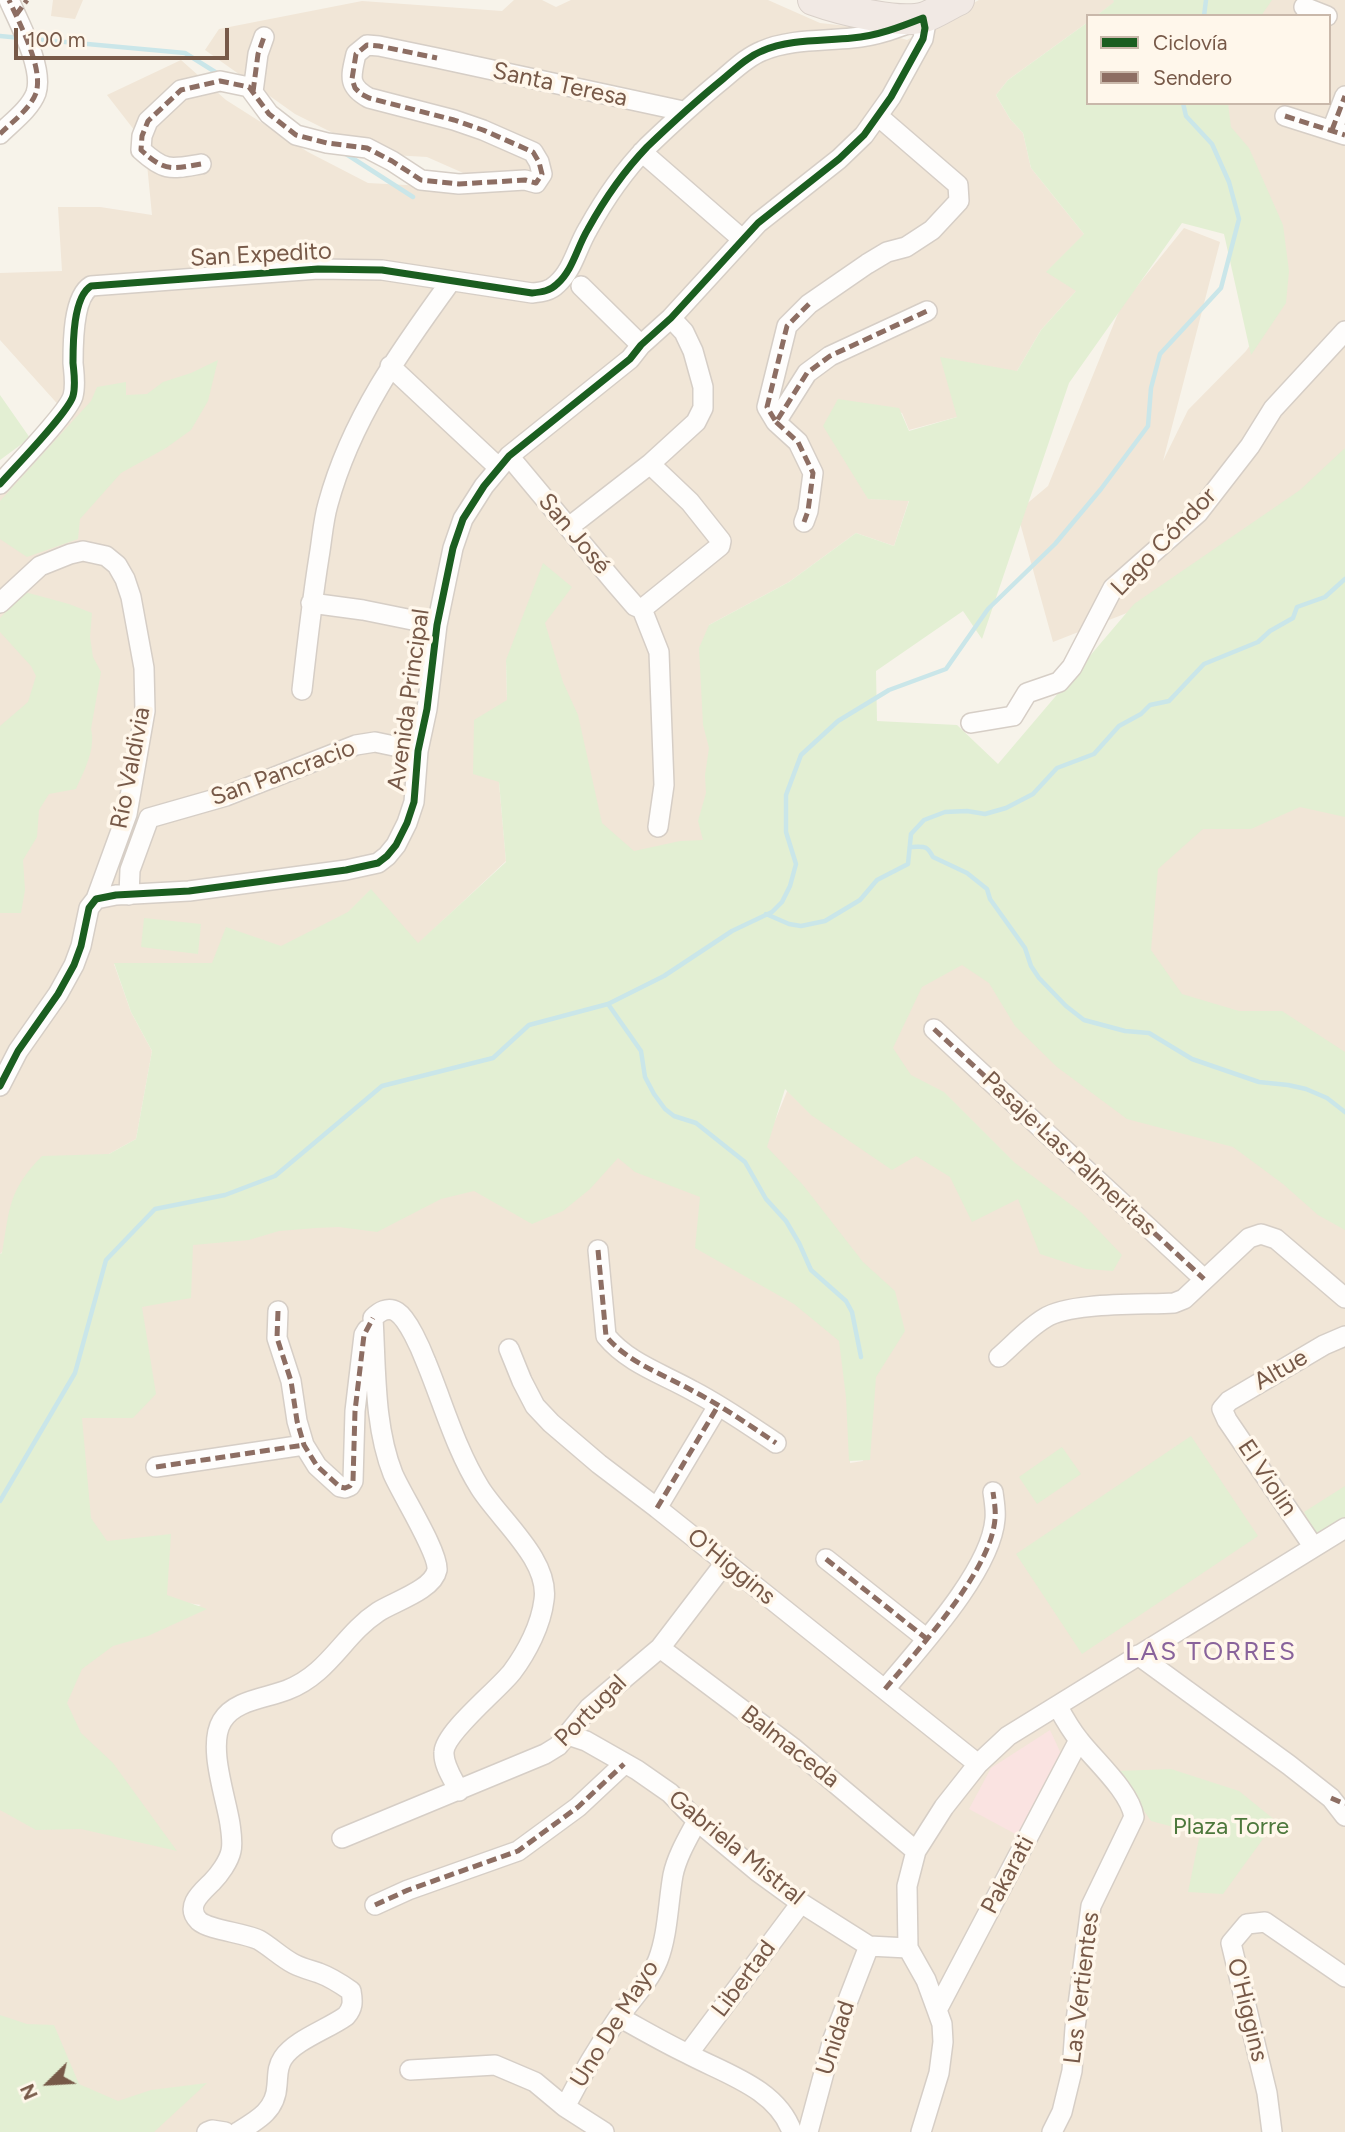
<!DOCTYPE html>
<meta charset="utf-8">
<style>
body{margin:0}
#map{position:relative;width:1345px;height:2132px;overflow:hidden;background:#f7f3ea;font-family:Figtree,sans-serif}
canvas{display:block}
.legend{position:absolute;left:1086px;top:14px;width:245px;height:91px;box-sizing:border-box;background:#fff7eb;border:2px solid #c9b8aa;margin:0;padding:9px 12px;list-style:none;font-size:21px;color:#775948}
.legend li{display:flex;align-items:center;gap:14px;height:35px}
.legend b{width:35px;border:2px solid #c9b8aa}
.north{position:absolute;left:14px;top:2048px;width:70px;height:70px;-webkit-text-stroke:5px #fff7eb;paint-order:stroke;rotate:246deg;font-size:19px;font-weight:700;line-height:28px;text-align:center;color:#775948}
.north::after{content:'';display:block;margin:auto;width:24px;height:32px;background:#775948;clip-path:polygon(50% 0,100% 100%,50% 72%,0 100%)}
.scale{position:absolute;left:14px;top:28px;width:215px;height:32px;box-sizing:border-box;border:4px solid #775948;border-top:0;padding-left:9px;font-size:21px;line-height:24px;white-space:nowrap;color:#775948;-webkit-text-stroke:5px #fff7eb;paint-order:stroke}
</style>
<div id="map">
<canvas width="1345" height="2132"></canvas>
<ul class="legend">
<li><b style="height:9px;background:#1b5e20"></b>Ciclovía</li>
<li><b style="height:9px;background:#8d6e63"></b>Sendero</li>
</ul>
<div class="north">N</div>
<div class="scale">100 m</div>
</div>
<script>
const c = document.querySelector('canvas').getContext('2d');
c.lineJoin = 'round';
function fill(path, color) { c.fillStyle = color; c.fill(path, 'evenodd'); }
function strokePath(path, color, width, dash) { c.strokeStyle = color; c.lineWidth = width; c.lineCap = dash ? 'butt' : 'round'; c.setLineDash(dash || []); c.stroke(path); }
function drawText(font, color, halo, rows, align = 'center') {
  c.font = font + ' Figtree,sans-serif'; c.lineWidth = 7; c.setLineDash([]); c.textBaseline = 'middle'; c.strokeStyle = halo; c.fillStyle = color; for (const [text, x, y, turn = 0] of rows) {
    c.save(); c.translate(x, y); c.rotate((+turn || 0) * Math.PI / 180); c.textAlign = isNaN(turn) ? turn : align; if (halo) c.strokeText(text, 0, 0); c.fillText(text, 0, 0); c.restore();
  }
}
fill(new Path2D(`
 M53,0h30l-8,19 -24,-3z
 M514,0h28l14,7 15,-7h197l52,23 46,5 41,12 72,-40h134l2,2 -19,14h-8v6l-80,58 -12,15 14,24 13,14 8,35 53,66 -7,56 -36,40 -24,41 -60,46 -48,13 -7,-17 -64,-13 30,99 41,1 -15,46 -38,-13 -67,49 -80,43 6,123 -11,92 -72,18 -35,-32 -91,-166 1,40 -8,82 7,79 -88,83 -67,-27 -70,36 -64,16 -103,-5 17,48 21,39 -16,88 -27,15 -109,100v-780l72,-54 -72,-80v-67l62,-2 -4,-64h42l52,8 -7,-71 -38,-49 74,-35 45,40 82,52 60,31 94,5 8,-12 -43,-19 -52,-3 -80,-40 -90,-64 14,-21 143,-28 140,10z
 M1265,0h80v456l-42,39 -166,114 -84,33 -36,-130 31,-26 73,-180 63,-78 36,14 -57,219 25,-51 58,-59 34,-50 -55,-172 -3,-26h107v-87h-75z
 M1299,801l46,10v247l-107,-41 -60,-18 -32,-47 6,-86 49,-42z
 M963,958l31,21 26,43 41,40 67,50 106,29 52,38 36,31 23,13v909h-1200l46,-46 -74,21 -43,-20 -23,-57h-25l-26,-9v-218l38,21h44l80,17 -54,-74 -32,-30 -15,-34 16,-38 34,-24 35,-11 55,-25 -43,-6 12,-59 -66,7 -19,-26 -10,-106 54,-1 20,-22 -13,-87 50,-11 3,-53 57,-7 31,-9 39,-3 23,-1 37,5 63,-33 36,-9 57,34 28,-13 25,-20 32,-35 22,18 67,26 -6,50 100,57 40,40 12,56 -2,66 13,-2 7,-86 29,-45 -9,-36 -32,-28 -60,-77 -35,-39 27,-66 25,27 80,53 25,-13 34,22 22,44 46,-23 20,55 61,19 15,-9 -40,-42 -67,-50 -71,-70 -33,-18 -21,-30 32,-66z`), '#f1e6d7');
fill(new Path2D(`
 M1050,1730l13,28 -42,79 -52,-28 22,-41z`), '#fae3e1');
fill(new Path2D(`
 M1113,0h159l-11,16h-165l18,-14z
 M1088,22v81h140l3,24 18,21 34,77 6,46 -3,32 -35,52 -27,-121 -42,-11 -113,160 -87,256 -19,-28 -87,60 1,50 80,4 41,39 136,-160 166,-114 45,-42v369l-45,-10 -49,22h-48l-45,40 -7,81 31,44 57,17h43l63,41v178l-27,-15 -35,-31 -50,-37 -106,-28 -70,-52 -42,-41 -26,-43 -27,-18 -40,22 -29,61 18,27 33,17 71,71 67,50 40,42 -9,16 -27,-2 -46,-15 -22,-55 -46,23 -22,-45 -34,-21 -24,14 -81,-55 -26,-26 -18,58 36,38 60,77 32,29 10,40 -29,46 -6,83 -21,1 -3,-64 -7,-56 -45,-37 -99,-56 5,-51 -65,-25 -17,-14 -28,31 -27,22 -31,13 -58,-33 -33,8 -64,33 -38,-5 -23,1 -37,3 -30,9 -56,5 -2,53 -49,9 14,87 -23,24h-51l9,100 16,23 64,-7 -4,61 40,14 -59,27 -35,10 -31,23 -15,34 14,30 32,30 64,88 -96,-22 -45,1 -36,-20v-556l2,-1c8,-46 6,-62 40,-97l67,-2 27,-15 16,-88 -21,-39 -17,-49h98l14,-36 55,19 67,-34 23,-23 47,54 88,-81 -7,-80 -26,-8 1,-54 33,-20 -1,-40 37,-97 29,24 -27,36 18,59 15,33 24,108 32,28 46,-10 23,-1 -5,-19 8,-28 -1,-18 4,-27 -6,-23 -4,-77 10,-23 80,-43 67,-49 38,13 15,-45 -41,-2 -45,-73 15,-27 61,9 10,23 48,-14 -17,-60 77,14 24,-41 35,-39 -30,-19 38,-38 -53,-66 -8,-35 -13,-14 -14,-24 12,-15z
 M218,360l-10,41 -17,29 -25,18 -45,25 -41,46 -2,20 -51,18 -27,-18v-38l91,-100 6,-14 29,-5v13l21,-1 16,-12 28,-9z
 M0,395l30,43 -30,22z
 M25,592l44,12 23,9 -2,24 3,20 8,15 -10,57c5,20 -7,42 -15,60l-27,5 -10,16 -2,27 -14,23 2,30 -4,23h-21v-187l28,-24 8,-26 -5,-10 -31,-34v-14z
 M144,918l57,6 -3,30 -57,-7z
 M1191,1436l67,100 -176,118 -66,-100z
 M1062,1447l19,27 -44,30 -18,-27z
 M1345,1486v36l-27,15 -14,-25z
 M1171,1769l68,22 37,30 -53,73 -35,-2 12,-58 -49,-13 -34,-50z
 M0,2015l27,9 27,1 25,59 39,17 33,-11 56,-7 -53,49h-154z`), '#e3efd3');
strokePath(new Path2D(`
 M1204,16l2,-16
 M0,36l21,2
 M33,39l152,14 35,22
 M343,152l70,45
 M910,847c14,0 16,-3 23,10l34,16 20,16 3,10 35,49 6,18 8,12 27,28 18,14 41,11 24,2 43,26 67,23 29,3 18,4 21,9 18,14
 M766,914l23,10 12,2 24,-5 35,-21 17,-20 31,-16 3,-30 13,-14 21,-8 22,-1 18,3 21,-6 27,-14 24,-26 37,-14 25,-28 22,-12 9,-9 19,-4 35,-37 54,-22 12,-11 23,-13 4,-11 28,-10 20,-18
 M608,1004l33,47 4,26 9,17 11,15 9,7 22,7 49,39 21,37 20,22 13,22 12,27 35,31 6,11 9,45
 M0,1501l75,-128 31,-113 49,-51 70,-14 50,-19 107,-90 111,-28 36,-33 79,-21 56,-28 68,-45 40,-19 10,-10 8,-16 6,-22 -10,-32v-37l15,-40 37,-34 51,-31 57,-21 42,-60 67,-65 46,-55 47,-63 3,-38 9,-34 61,-66 18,-69 -10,-37 -17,-38 -26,-28 -3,-13`), '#cae6e9', 4.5);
const minor = new Path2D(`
 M1304,7l23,9
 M253,92l5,-38 6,-17
 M878,116l80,69 1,16 -27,29 -26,17 -19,5 -20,12 -58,40 -22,22 -20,81 9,15 31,-49 23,-17 97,-45
 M1285,116l60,19
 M1332,130l13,-34
 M0,134c12,-12 30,-25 36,-41 8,-25 -17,-70 -27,-93
 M642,152l100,87
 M201,164c-30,5 -36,8 -60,-14l1,-14 6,-15 33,-31 39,-9 29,6 20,27 27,21 31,8 40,5 25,13 29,19 38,4 66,-4 11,3 6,-9 -3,-12 -6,-10 -50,-22 -29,-10 -85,-22c-22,-12 -18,-22 -13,-44l11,-9 12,1 58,12 246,53
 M581,286l60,59
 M390,366l108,101
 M776,422l22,20 15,31 -5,38 -4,11
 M509,456l106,127 20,23 7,3
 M650,464l40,38 31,39 -1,5 -78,63 17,43 5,133 -6,42
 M0,484c15,-17 68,-71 73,-88 3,-11 1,-22 0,-33 0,-20 0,-66 18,-77l227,-17 64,1 150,23c10,-1 18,-2 25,-9 16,-14 20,-37 31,-55 16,-29 36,-58 59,-82 25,-24 49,-46 76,-68 12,-10 24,-22 39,-28 27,-12 61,-10 90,-13 25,-2 48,-11 71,-20l2,10 -2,11 -32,58 -27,38 -25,24 -81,64 -87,95 -30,27 -11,14 -121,97 -25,30 -21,33 -10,29 -16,77 -10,84 -9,42 -4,51 -7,21 -11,22 -9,11 -9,7 -32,7 -157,21 -73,4 -20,4 -7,9 -8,38 -7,19 -16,29 -40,57 -18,35
 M569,527l81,-63 46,-42 7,-14v-21l-10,-36 -9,-19 -13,-14
 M0,603l40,-37 30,-12 13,-3 23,5 11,9 8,14 6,18 13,71 1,43 -18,103 -31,85
 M311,603l52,7 74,15
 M302,690c5,-45 10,-89 17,-133 3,-17 4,-36 9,-53 23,-85 72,-153 123,-223
 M971,723l42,-7 14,-23 32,-11 13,-15 41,-79 85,-75 52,-67 23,-37 72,-78
 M129,895l1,-25 19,-52 77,-22 130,-51 19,-3 43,9
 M934,1029l270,250
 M598,1250l8,86c22,27 57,38 87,55 29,15 56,34 83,52
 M278,1311l-1,27 14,43 6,40 7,24 13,21 23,21 5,1 5,-2 3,-5 2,-70 9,-76 3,-5
 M509,1349l13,32 13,25 16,17 48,41 58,44 321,256
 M999,1357c15,-13 29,-29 46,-39 25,-16 97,-13 129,-15l10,-4 65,-61 12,-4 15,5 69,59
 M156,1467l148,-22
 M657,1508l61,-102
 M1313,1546l-86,-126 -5,-11 7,-8 95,-56 21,-9
 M826,1559l101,80
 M660,1648l132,99 124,104
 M1138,1655l151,110 42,33 14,18
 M885,1689c34,-41 106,-118 110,-170 1,-9 -1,-19 -2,-27
 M568,1735l18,6 51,29 33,23 27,28 60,50 44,32 68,43 39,2
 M342,1838l203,-84 13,-8 31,-38 71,-60 65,-85
 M375,1905l33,-15 110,-39 60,-44 46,-43
 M937,2010l142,-270
 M619,2017c22,12 44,25 67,36 37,20 91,35 106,79
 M688,2054l113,-151
 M410,2070l85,-5 40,17 30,25 39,25
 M565,2107c16,-31 33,-60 53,-89 13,-18 31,-36 40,-58 10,-26 10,-57 15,-85 4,-19 15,-37 24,-54
 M207,2132l5,-2 13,2
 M238,2132c20,-12 38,-22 39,-47 1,-10 0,-18 6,-27 12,-18 45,-29 63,-42 7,-8 7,-14 5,-25 -10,-7 -21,-14 -32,-18 -9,-3 -17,-5 -25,-9 -12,-6 -23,-17 -35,-24 -14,-7 -50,-10 -60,-19 -15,-15 3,-29 13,-39 7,-7 17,-21 19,-31 2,-8 0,-19 -1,-27 -4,-27 -23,-78 -8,-103 12,-21 45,-23 65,-31 42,-16 56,-55 91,-78 15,-10 55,-22 59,-42 2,-17 -35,-75 -44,-96 -19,-48 -17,-105 -20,-156 6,-6 15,-12 24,-6 11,7 24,37 29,50 17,41 30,88 54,126 20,32 70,72 64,112 -3,25 -17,52 -32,72 -14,18 -67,60 -68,80 -1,13 9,27 15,39
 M808,2132l25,-93 36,-93
 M921,2132l18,-59 4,-31 -1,-18 -5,-14 -11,-30 -18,-32 -1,-62 9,-35 28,-44 34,-43 30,-28 337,-208
 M1052,2132l10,-20 10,-41 3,-43 16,-122 43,-89c-4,-26 -39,-56 -55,-77 -8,-10 -15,-22 -21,-33
 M1272,2132l-5,-39 -36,-150 16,-19 18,-2 80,55`);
const highway = new Path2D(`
 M813,0c25,9 86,25 112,17 11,-4 23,-12 34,-17`);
strokePath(minor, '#d6cec6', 22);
strokePath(highway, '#d9d0c9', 32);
strokePath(minor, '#fefdfc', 19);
strokePath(highway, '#f1e9e4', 30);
strokePath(new Path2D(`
 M16,15l11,-15
 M253,92l5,-38 6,-17
 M1285,116l60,19
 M1332,130l13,-34
 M0,134c12,-12 30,-25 36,-41 8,-25 -17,-70 -27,-93
 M201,164c-30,5 -36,8 -60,-14l1,-14 6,-15 33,-31 39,-9 29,6 20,27 27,21 31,8 40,5 25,13 29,19 38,4 66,-4 11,3 6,-9 -3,-12 -6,-10 -50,-22 -29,-10 -85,-22 -8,-4 -6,-6 -3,-9 4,-25 11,-9 12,1 58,12
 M809,304l-22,22 -20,81 9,15 31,-49 23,-17 97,-45
 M776,422l22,20 15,31 -5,38 -4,11
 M934,1029l270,250
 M598,1250l8,86c22,27 57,38 87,55 29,15 56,34 83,52
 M278,1311l-1,27 14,43 6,40 7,24 13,21 23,21 5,1 5,-2 3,-5 2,-70 9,-76 9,-17
 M156,1467l148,-22
 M657,1508l61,-102
 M826,1559l101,80
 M885,1689c34,-41 106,-118 110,-170 1,-9 -1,-19 -2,-27
 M1331,1798l14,6
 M375,1905l33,-15 110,-39 60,-44 46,-43`), '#8d6e63', 5, [10, 5]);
strokePath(new Path2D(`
 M0,484c15,-17 68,-71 73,-88 3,-11 1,-22 0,-33 0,-20 0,-66 18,-77l227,-17 64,1 150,23c10,-1 18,-2 25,-9 16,-14 20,-37 31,-55 16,-29 36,-58 59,-82 25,-24 49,-46 76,-68 12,-10 24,-22 39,-28 27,-12 61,-10 90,-13 25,-2 48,-11 71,-20l2,10 -2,11 -32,58 -27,38 -25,24 -81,64 -87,95 -30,27 -11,14 -121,97 -25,30 -21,33 -10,29 -16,77 -10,84 -9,42 -4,51 -7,21 -11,22 -9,11 -9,7 -32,7 -157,21 -73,4 -20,4 -7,9 -8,38 -7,19 -16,29 -40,57 -18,35`), '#1b5e20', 7);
drawText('24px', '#775948', '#fff7eb', [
 ["Santa Teresa",560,85,12],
 ["San Expedito",261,255,-3],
 ["San José",574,534,50],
 ["Lago Cóndor",1164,542,-46],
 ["Avenida Principal",409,700,-82],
 ["Río Valdivia",131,768,-79],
 ["San Pancracio",283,773,-20],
 ["Pasaje Las Palmeritas",1069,1154,43],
 ["Altue",1281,1370,-30],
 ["El Violin",1267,1478,56],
 ["O'Higgins",731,1567,39],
 ["Portugal",591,1711,-45],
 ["Balmaceda",790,1747,38],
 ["Gabriela Mistral",736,1848,39],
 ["Pakarati",1008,1875,-62],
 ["Libertad",744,1979,-53],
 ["Las Vertientes",1082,1988,-83],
 ["O'Higgins",1247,2010,76],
 ["Uno De Mayo",615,2024,-58],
 ["Unidad",836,2038,-72]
]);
drawText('24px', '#4d783c', '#fff7eb', [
 ["Plaza Torre",1231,1827]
]);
c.letterSpacing = '2px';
drawText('26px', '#89639b', '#fff7eb', [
 ["LAS TORRES",1211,1652]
]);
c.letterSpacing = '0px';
</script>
